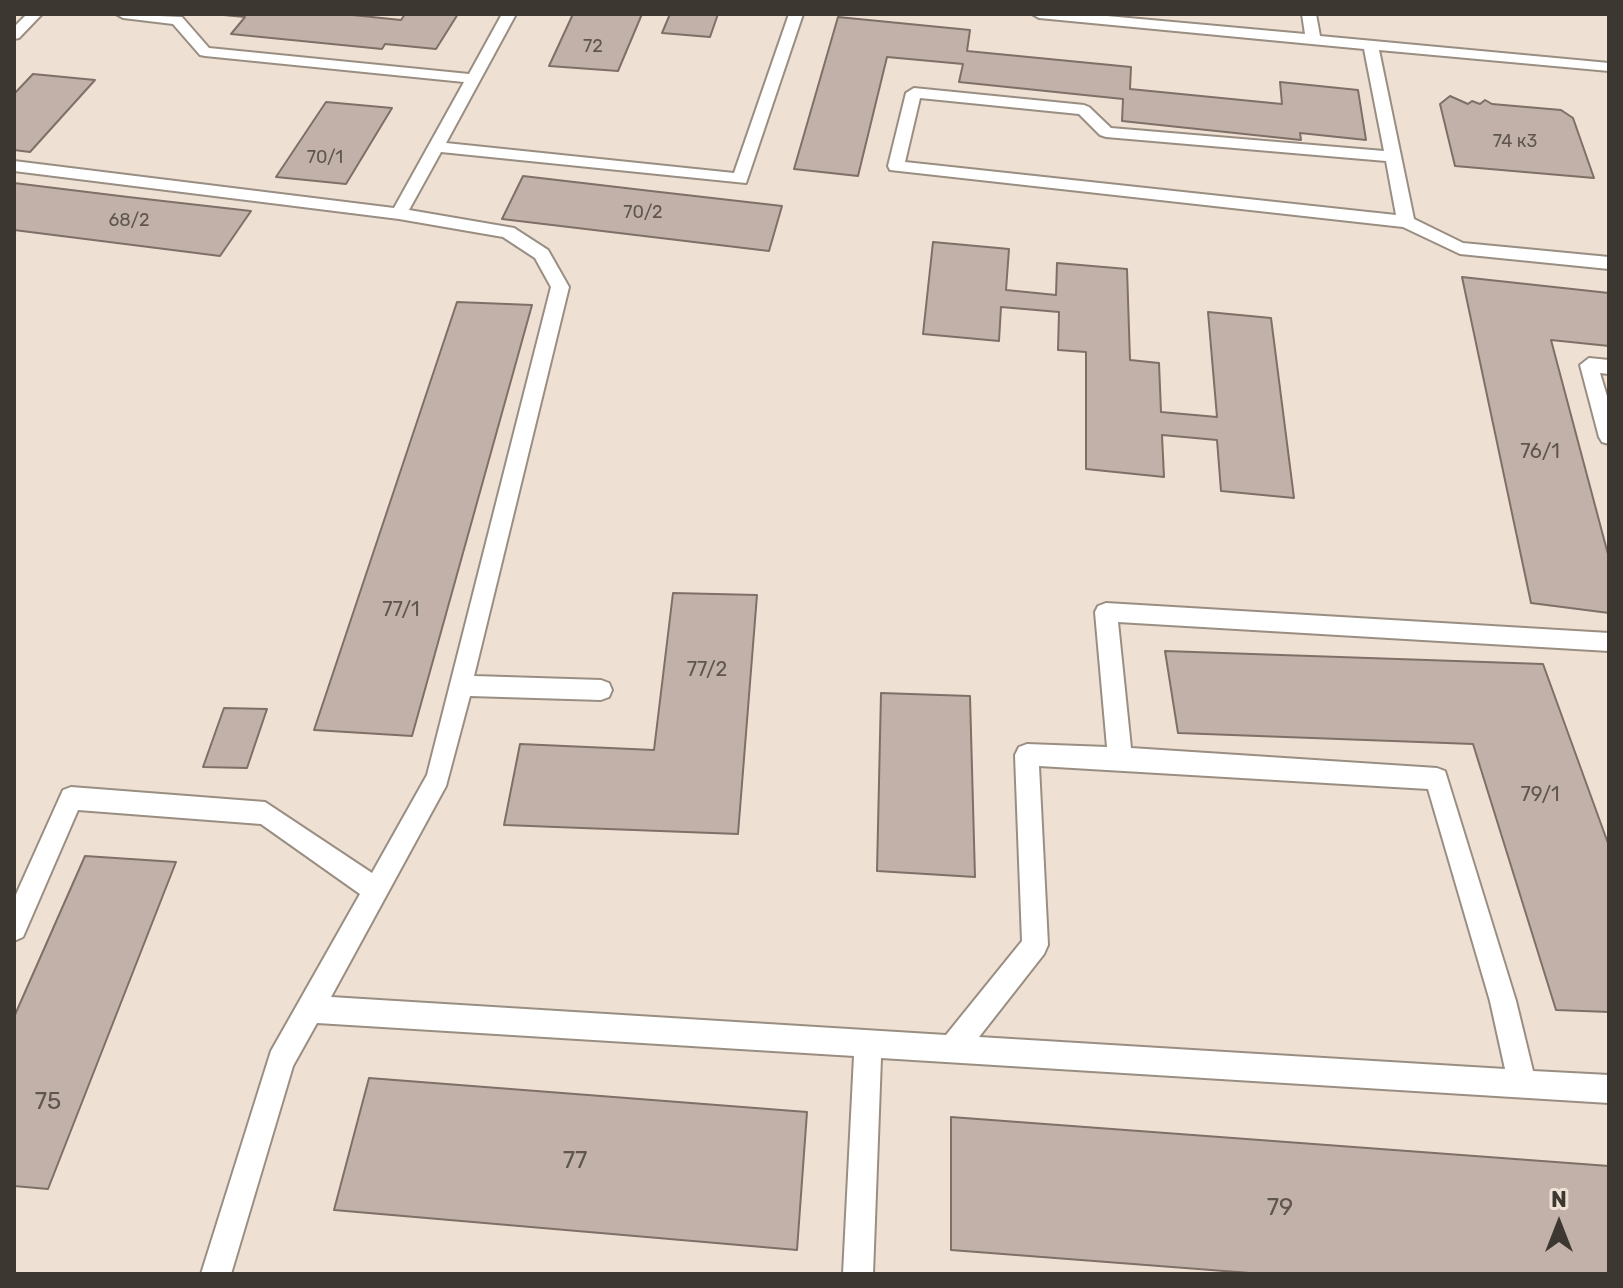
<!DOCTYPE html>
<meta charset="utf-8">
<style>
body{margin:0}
#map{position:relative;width:1623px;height:1288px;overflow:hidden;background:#eee1d4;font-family:Rubik,sans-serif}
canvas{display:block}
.frame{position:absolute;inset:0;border:16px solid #3c3731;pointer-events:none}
.north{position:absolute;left:1519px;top:1184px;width:80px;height:80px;-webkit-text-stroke:6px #eee1d4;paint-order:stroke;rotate:0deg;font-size:22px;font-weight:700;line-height:32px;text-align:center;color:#3c3731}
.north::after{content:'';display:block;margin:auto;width:28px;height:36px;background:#3c3731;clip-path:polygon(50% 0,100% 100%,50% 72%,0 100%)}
</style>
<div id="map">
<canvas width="1623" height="1288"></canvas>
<div class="frame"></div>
<div class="north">N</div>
</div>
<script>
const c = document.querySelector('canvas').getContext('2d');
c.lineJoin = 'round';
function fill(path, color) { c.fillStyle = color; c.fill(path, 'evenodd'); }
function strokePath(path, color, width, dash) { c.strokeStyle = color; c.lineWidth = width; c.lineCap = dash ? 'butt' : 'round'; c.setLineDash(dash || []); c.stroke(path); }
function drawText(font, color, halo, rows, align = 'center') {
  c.font = font + ' Rubik,sans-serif'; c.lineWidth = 6; c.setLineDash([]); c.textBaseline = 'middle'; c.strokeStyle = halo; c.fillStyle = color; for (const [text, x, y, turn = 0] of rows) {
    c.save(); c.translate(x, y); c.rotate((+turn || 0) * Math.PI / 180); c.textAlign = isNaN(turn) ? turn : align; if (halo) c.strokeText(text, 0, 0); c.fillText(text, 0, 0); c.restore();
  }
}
const building = new Path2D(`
 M213,14h130l58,6 4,-6h53l-22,35 -51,-5 -3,5 -151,-15 14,-17z
 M573,14h69l-24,57 -69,-5z
 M670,14h48l-8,23 -48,-4z
 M838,17l132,13 -3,21 164,16 -1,22 152,15 -2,-22 78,8 8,50 -66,-7 1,7 -179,-19 1,-22 -164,-17 4,-18 -76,-7 -29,119 -64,-7z
 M33,74l62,6 -65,72 -16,-2v-56z
 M1450,96l18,8 4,-3 8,3 5,-4 7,4 69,6 12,8 21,60 -139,-12 -15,-62z
 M326,102l66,6 -46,76 -70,-7z
 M523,176l128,15 131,15 -13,45 -267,-32z
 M14,183l114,14 123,14 -31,45 -206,-26z
 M933,242l76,7 -3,41 50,5 1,-32 70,6 3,91 29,3 2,49 56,5 -9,-105 63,6 23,180 -73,-7 -4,-51 -55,-5 2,42 -78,-8v-117l-28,-2 1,-38 -58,-5 -2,34 -76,-7z
 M1462,277l147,16v53l-58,-6 58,218v55l-78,-10z
 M457,302l75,3 -120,431 -98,-6z
 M673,593l84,2 -19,239 -234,-9 16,-81 134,6z
 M1165,651l378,13 66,182v166l-53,-2 -83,-266 -295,-11z
 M881,693l89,3 5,181 -98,-6z
 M224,708l43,1 -20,59 -44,-1z
 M85,856l91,6 -128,327 -34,-3v-169z
 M369,1078l438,34 -10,138 -463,-40z
 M951,1117l658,49v108h-346l-312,-24z`);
fill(building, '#c2b1a8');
strokePath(building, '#7e6f67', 2);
const lane = new Path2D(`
 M27,14h15l-23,24 -5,1v-12z
 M116,14l66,3 27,31 260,26 33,-60h14l-70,129 288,30 55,-159h14l-57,169 -305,-31 -32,58 105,18 34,22 21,37 -95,389 127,4 8,3 3,7 -3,7 -8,3 -131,-4 -24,90 -115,211 615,38 76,-94 -7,-186 4,-8 8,-3 80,3 -12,-135 3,-6 8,-3 503,30v18l-491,-29 13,126 306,20 8,3 71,230 17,70 76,4v28l-728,-45 -8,216h-30l11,-218 -537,-33 -24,43 -62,208h-30l70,-223 89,-157 -99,-70 -183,-14 -55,127 -9,4v-42l49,-109 8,-3 194,15 107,71 55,-98 124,-488 -16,-29 -32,-21 -104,-18 -385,-48v-10l380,47 70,-126 -259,-26 -5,-1 -27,-31 -50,-6zM1039,766l389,23 62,212 15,68 -526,-32 65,-83 4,-9z
 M1032,14h53l220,20 -3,-20h14l4,22 289,27v8l-230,-21 35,169 49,24 146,14v12l-149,-15 -57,-27 -513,-57 -2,-4 18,-73 8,-5 170,17 5,2 22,21 273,23 -20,-102 -325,-31zM920,98l159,16 21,21 6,2 280,24 10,54 -491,-53z
 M1589,358l20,2v14l-9,-1 9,30v41l-7,-2 -3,-5 -19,-72z`);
strokePath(lane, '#998e81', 4);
fill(lane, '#fff');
drawText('18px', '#5e564f', null, [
 ["72",593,47],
 ["74 к3",1515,142],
 ["70/1",325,158],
 ["70/2",643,213],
 ["68/2",129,221]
]);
drawText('20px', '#5e564f', null, [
 ["76/1",1540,452],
 ["77/1",401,610],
 ["77/2",707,670],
 ["79/1",1540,795]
]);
drawText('24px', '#5e564f', null, [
 ["75",48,1102],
 ["77",575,1161],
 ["79",1280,1208]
]);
</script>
